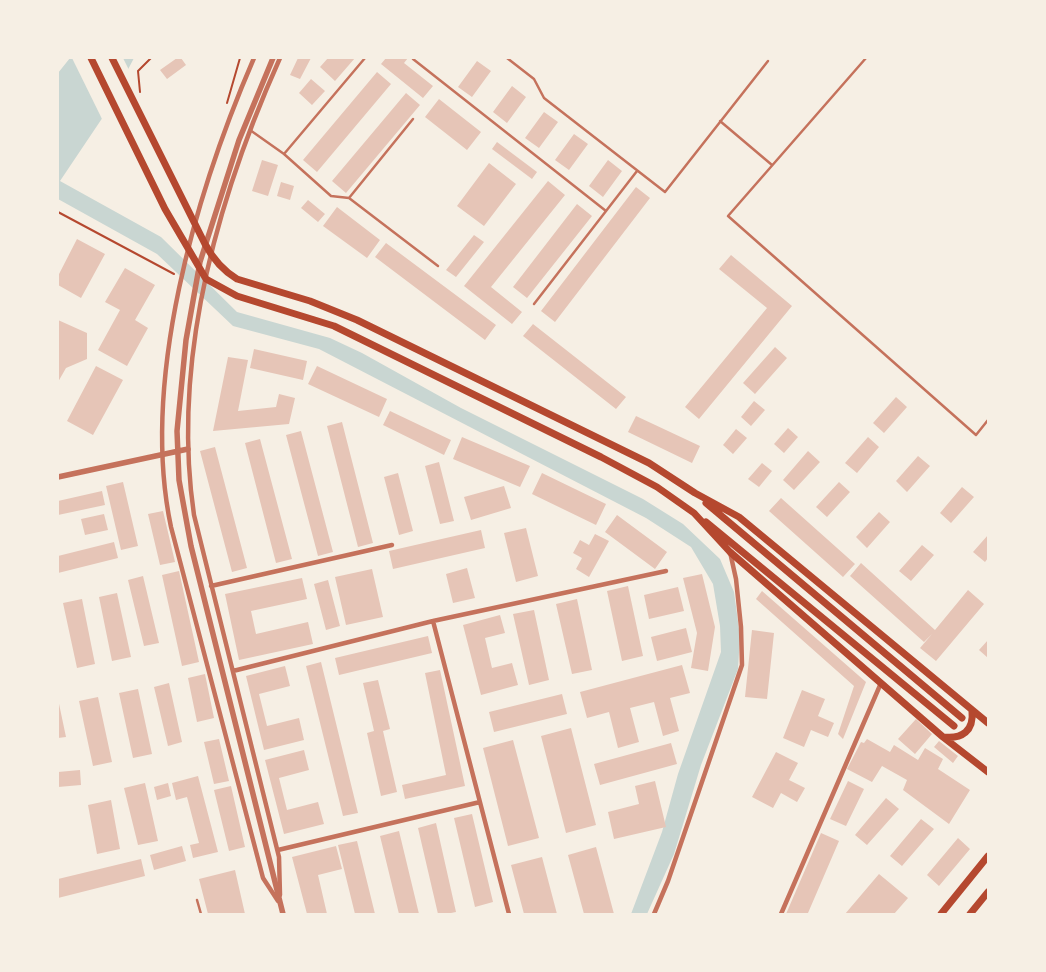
<!DOCTYPE html>
<style>
body{margin:0}
#map{position:relative;width:1046px;height:972px;overflow:hidden;background:#f6efe4;font-family:"Crimson Pro",serif}
canvas{display:block}
.frame{position:absolute;inset:0;border:59px solid #f6efe4;pointer-events:none}
</style>
<div id="map">
<canvas width="1046" height="972"></canvas>
<div class="frame"></div>
</div>
<script>
const c = document.querySelector('canvas').getContext('2d');
c.lineJoin = 'round';
function fill(path, color) { c.fillStyle = color; c.fill(path, 'evenodd'); }
function strokePath(path, color, width, dash) { c.strokeStyle = color; c.lineWidth = width; c.lineCap = dash ? 'butt' : 'round'; c.setLineDash(dash || []); c.stroke(path); }
fill(new Path2D(`
 M70,58h64l-31,59 -43,64 101,56 76,75 93,26 32,15 99,55 182,91 40,25 37,35 14,33 6,44 -2,33 -37,96 -27,89 -27,60h-16l31,-82 16,-58 43,-122 -1,-26 -7,-42 -22,-37 -45,-29 -327,-169 -86,-23 -76,-72 -99,-55v-126z`), '#c9d6d2');
fill(new Path2D(`
 M72,58h51l6,12 -26,51z`), '#f6efe4');
fill(new Path2D(`
 M177,58h4l5,7 -19,14 -7,-9z
 M298,58h13l-11,21 -10,-4z
 M328,58h27l-20,23 -15,-14z
 M386,58h22l-4,5 29,23 -10,12 -42,-34z
 M477,61l14,10 -19,26 -14,-10z
 M377,72l14,12 -74,88 -14,-12z
 M311,79l14,12 -13,14 -13,-12z
 M512,86l14,11 -19,26 -14,-11z
 M406,93l14,12 -74,88 -14,-12z
 M439,99l42,33 -14,18 -42,-33z
 M544,112l14,10 -19,26 -14,-10z
 M574,134l14,10 -19,26 -14,-10z
 M497,142l40,30 -5,7 -40,-30z
 M262,160l16,5 -10,31 -16,-5z
 M608,160l14,11 -19,26 -14,-11z
 M489,163l27,21 -32,42 -27,-20z
 M548,181l17,14 -74,92 31,25 -10,12 -48,-38z
 M281,182l13,4 -4,14 -13,-4z
 M636,187l14,11 -95,124 -14,-11z
 M308,200l17,14 -7,8 -17,-14z
 M577,204l15,12 -65,82 -14,-11z
 M337,207l43,33 -13,18 -44,-32z
 M474,235l10,7 -28,35 -10,-7z
 M77,239l28,15 -24,44 -23,-13v-9z
 M386,243l110,82 -11,15 -110,-83z
 M731,255l61,51 -93,113 -14,-12 82,-99 -48,-39z
 M125,268l30,17 -20,35 13,8 -21,38 -29,-16 22,-40 -15,-8z
 M58,320l29,13v26l-21,9 -8,14z
 M533,324l93,73 -10,12 -93,-73z
 M775,347l12,11 -32,36 -12,-11z
 M254,349l53,12 -4,19 -53,-12z
 M228,357l20,3 -10,51 38,-4 3,-13 16,4 -6,26 -76,7z
 M96,366l27,14 -30,55 -26,-14z
 M317,366l70,33 -8,18 -71,-33z
 M896,397l11,10 -23,26 -11,-10z
 M754,401l11,9 -14,16 -10,-9z
 M390,411l61,29 -7,15 -61,-30z
 M636,416l64,30 -8,17 -64,-31z
 M342,422l31,121 -15,4 -31,-121z
 M788,428l10,9 -14,16 -10,-9z
 M736,429l11,9 -14,16 -10,-9z
 M301,431l32,121 -15,4 -32,-121z
 M462,437l68,29 -10,21 -67,-28z
 M868,437l11,10 -22,26 -12,-10z
 M260,439l32,120 -16,4 -31,-120z
 M215,447l32,121 -15,4 -32,-121z
 M808,451l12,11 -26,28 -11,-10z
 M918,456l12,10 -23,26 -11,-11z
 M439,462l15,59 -14,3 -15,-58z
 M762,463l10,8 -13,16 -11,-8z
 M398,473l15,58 -14,4 -15,-58z
 M542,473l64,31 -10,21 -64,-31z
 M123,482l15,64 -17,4 -15,-64z
 M839,482l11,10 -23,25 -11,-10z
 M504,486l7,22 -40,12 -7,-23z
 M962,487l12,10 -23,26 -11,-10z
 M102,491l3,14 -47,10v-14z
 M781,498l74,66 -12,13 -74,-66z
 M163,511l12,51 -15,3 -12,-51z
 M879,512l11,10 -23,26 -11,-11z
 M104,514l4,16 -23,5 -4,-16z
 M617,515l50,37 -12,17 -50,-37z
 M526,528l12,48 -22,6 -12,-49z
 M481,530l4,18 -92,21 -4,-18z
 M595,534l14,7 -20,36 -13,-8 6,-11 -9,-5 7,-13 9,5z
 M988,535v23l-3,4 -12,-10z
 M114,542l4,16 -60,15v-17z
 M922,545l12,10 -23,26 -12,-10z
 M861,563l74,67 33,-40 16,14 -48,57 -16,-13 12,-14 -8,8 -74,-66z
 M467,568l8,30 -22,5 -7,-29z
 M372,569l11,48 -37,8 -11,-48z
 M179,571l20,91 -17,4 -20,-91z
 M702,574l13,53 -7,44 -17,-3 6,-35 -14,-55z
 M143,576l16,67 -15,3 -16,-66z
 M302,578l5,21 -56,12 5,23 52,-12 5,22 -74,16 -14,-66z
 M328,580l12,46 -14,4 -12,-46z
 M628,586l15,70 -21,5 -15,-70z
 M678,587l6,24 -35,8 -5,-24z
 M762,591l104,91 -23,57 -5,-5 16,-48 -98,-87z
 M117,593l14,64 -19,4 -13,-64z
 M82,599l13,65 -18,4 -14,-65z
 M577,599l15,71 -20,4 -16,-70z
 M534,610l15,70 -20,5 -16,-71z
 M500,615l5,18 -20,5 7,30 20,-5 6,22 -37,10 -18,-70z
 M686,628l6,24 -35,9 -6,-24z
 M752,630l22,3 -7,66 -22,-2z
 M428,636l4,17 -93,22 -4,-17z
 M988,640v18l-9,-8z
 M321,662l37,151 -15,3 -37,-150z
 M682,665l8,28 -20,5 9,33 -16,5 -9,-34 -24,6 9,34 -21,6 -9,-36 -22,6 -7,-26z
 M285,666l5,20 -31,8 8,32 32,-8 5,22 -40,10 -18,-74z
 M440,670l25,116 -60,13 -3,-14 44,-10 -21,-102z
 M205,674l9,44 -17,4 -9,-44z
 M378,680l12,49 -7,2 14,61 -16,4 -14,-63 7,-2 -11,-48z
 M169,683l13,59 -14,4 -14,-59z
 M138,689l14,65 -19,4 -14,-65z
 M802,690l23,9 -7,17 16,7 -6,14 -17,-7 -7,17 -21,-9z
 M562,694l5,20 -73,18 -5,-20z
 M98,697l14,65 -19,4 -14,-65z
 M58,699l8,38 -8,1z
 M916,719l16,15 -17,20 -17,-15z
 M571,728l25,97 -30,8 -25,-97z
 M219,739l10,42 -15,3 -10,-42z
 M867,739l23,13 4,-7 24,15 7,-12 18,11 -5,10 32,21 -21,34 -46,-34 4,-10 -25,-14 -10,16 -25,-13 14,-27 3,1z
 M513,740l26,98 -31,8 -25,-98z
 M939,741l19,15 -5,7 -19,-16z
 M671,743l6,21 -77,21 -6,-21z
 M304,750l5,20 -30,8 8,32 31,-8 6,22 -40,10 -19,-74z
 M776,752l22,11 -9,17 16,8 -8,14 -16,-9 -8,15 -21,-11z
 M80,770l1,15 -23,2v-15z
 M198,776l20,76 -25,6 -3,-13 9,-2 -12,-46 -11,3 -4,-17z
 M655,781l11,46 -52,12 -6,-27 31,-8 -4,-18z
 M848,781l16,8 -18,37 -16,-7z
 M145,783l13,58 -20,4 -14,-57z
 M168,783l3,13 -14,4 -3,-13z
 M231,786l14,61 -16,4 -15,-61z
 M886,798l13,11 -32,36 -12,-10z
 M111,800l9,49 -23,5 -9,-49z
 M472,814l21,88 -18,5 -21,-89z
 M921,819l13,10 -32,37 -12,-10z
 M436,823l20,89 -10,2h-8l-20,-86z
 M399,831l20,83h-20l-19,-78z
 M821,833l18,8 -31,72 4,1h-26z
 M958,838l12,11 -31,37 -12,-11z
 M357,841l18,73h-20l-17,-69z
 M182,846l4,15 -32,9 -4,-15z
 M336,846l6,23 -24,6 9,39h-20l-15,-57z
 M596,847l18,67h-30l-16,-59z
 M542,857l15,57h-33l-13,-49z
 M141,859l4,17 -87,22v-19z
 M235,870l10,44h-37l-9,-35z
 M879,874l29,24 -14,16h-49z`), '#e6c5b7');
strokePath(new Path2D(`
 M140,92l-2,-21 13,-13
 M227,103l13,-45
 M58,212l116,62`), '#b5482f', 2);
strokePath(new Path2D(`
 M507,58l27,21 10,19 121,94 103,-131
 M866,58l-138,158 248,219 12,-15
 M413,59l193,152
 M720,121l52,44
 M250,130l34,24 47,42 18,2 64,-79
 M284,154l81,-96
 M349,198l89,68
 M534,304l103,-133
 M197,900l4,14`), '#c5725c', 2.5);
strokePath(new Path2D(`
 M254,58c-58,134 -114,323 -83,469l92,351 15,23
 M280,58c-63,141 -109,301 -86,457l85,342 1,38
 M211,586l181,-41
 M433,621l76,293
 M233,671l200,-50 233,-50
 M278,850l202,-48
 M654,914l14,-33 74,-216 -1,-38 -5,-48 -6,-27
 M781,914l100,-231`), '#c5725c', 4.5);
strokePath(new Path2D(`
 M273,58l-34,82 -39,122 -14,78 -9,91 2,49 12,66 92,368
 M58,477l130,-28`), '#c5725c', 5.5);
strokePath(new Path2D(`
 M91,58l74,151 41,70 31,17 97,30 267,131 56,30 37,26 36,39 213,185 45,35
 M112,58l93,186c8,15 17,26 32,35l73,22 47,19 292,143 46,30 44,24 249,206
 M706,503l256,215
 M706,522l248,204
 M944,737c18,2 30,-6 28,-26
 M941,914l47,-58
 M970,914l18,-22`), '#b5482f', 7);
</script>
